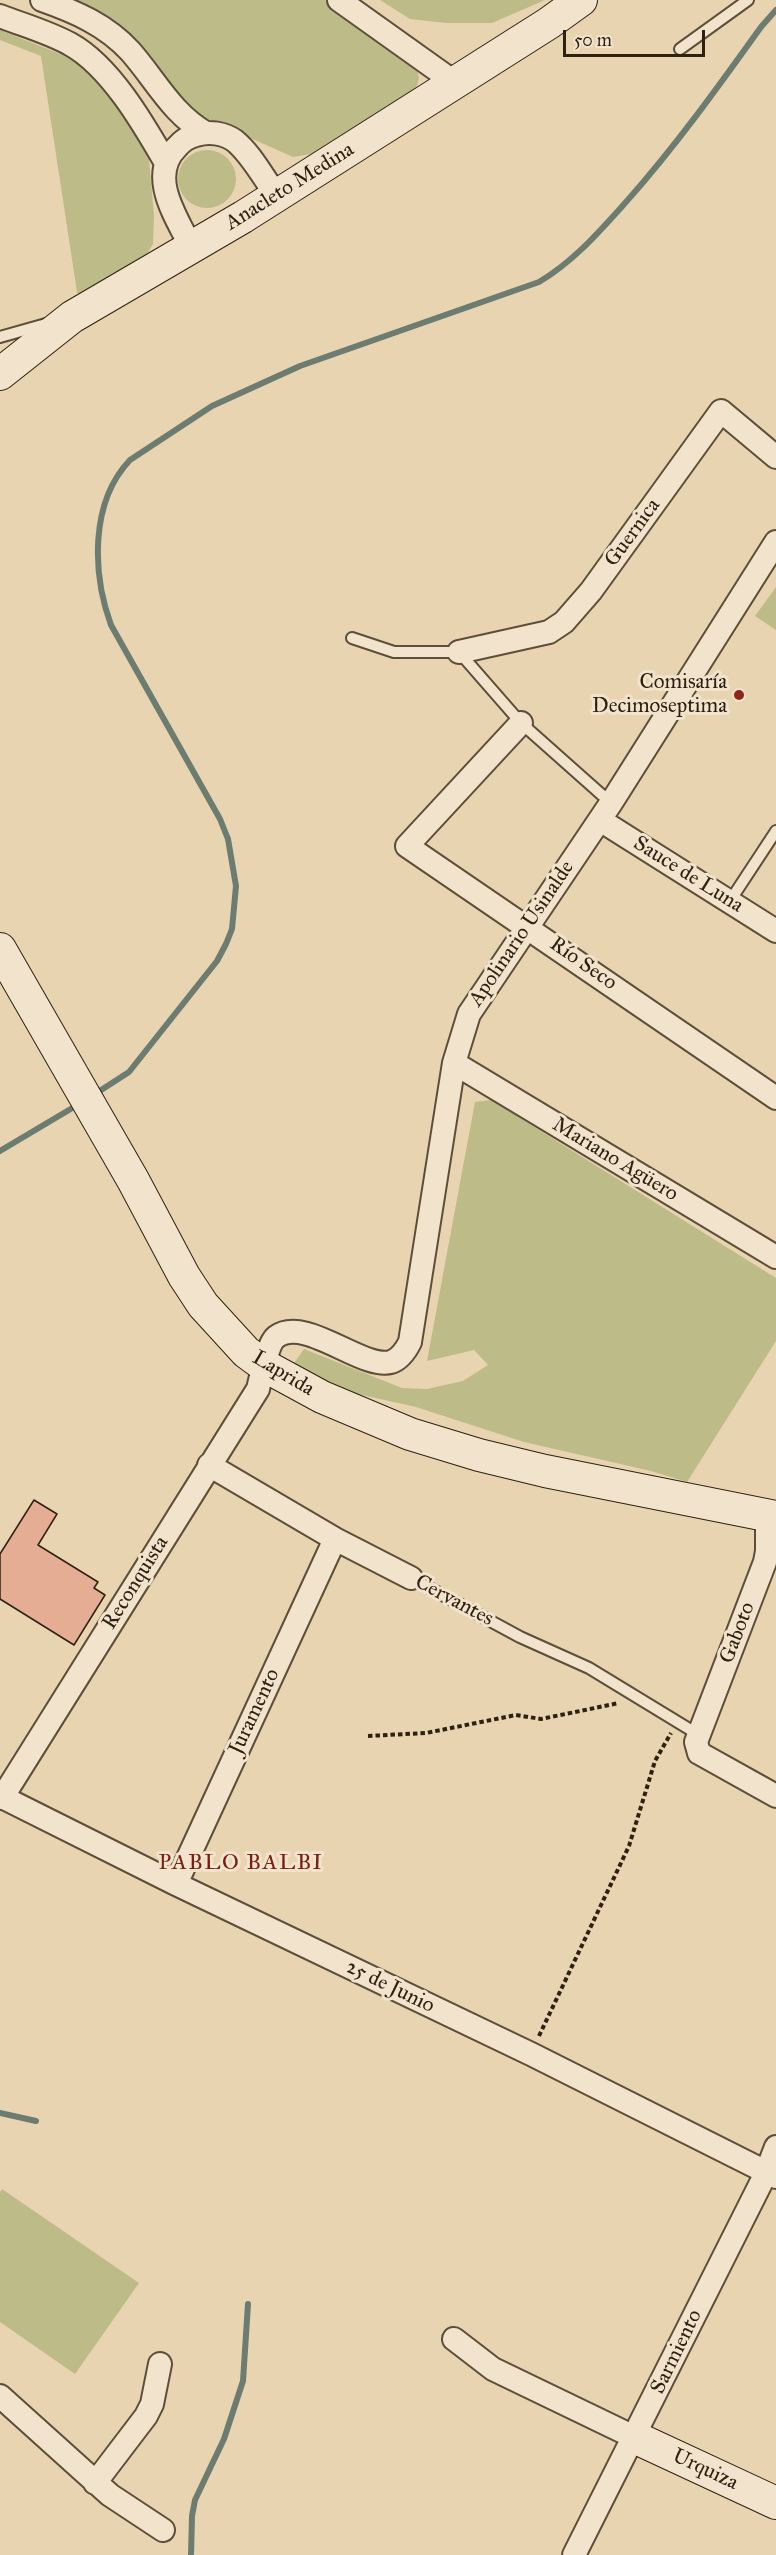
<!DOCTYPE html>
<meta charset="utf-8">
<style>
body{margin:0}
#map{position:relative;width:776px;height:2555px;overflow:hidden;background:#e9d4b1;font-family:"IM FELL Great Primer",serif}
canvas{display:block}
.scale{position:absolute;left:563px;top:30px;width:142px;height:27px;box-sizing:border-box;border:3px solid #2e2111;border-top:0;padding-left:8px;font-size:18px;line-height:21px;white-space:nowrap;color:#2e2111;-webkit-text-stroke:4px #f1e3cc;paint-order:stroke}
</style>
<div id="map">
<canvas width="776" height="2555"></canvas>
<div class="scale">50 m</div>
</div>
<script>
const c = document.querySelector('canvas').getContext('2d');
c.lineJoin = 'round';
function fill(path, color) { c.fillStyle = color; c.fill(path, 'evenodd'); }
function strokePath(path, color, width, dash) { c.strokeStyle = color; c.lineWidth = width; c.lineCap = dash ? 'butt' : 'round'; c.setLineDash(dash || []); c.stroke(path); }
function drawText(font, color, halo, rows, align = 'center') {
  c.font = font + ' "IM FELL Great Primer",serif'; c.lineWidth = 6; c.setLineDash([]); c.textBaseline = 'middle'; c.strokeStyle = halo; c.fillStyle = color; for (const [text, x, y, turn = 0] of rows) {
    c.save(); c.translate(x, y); c.rotate((+turn || 0) * Math.PI / 180); c.textAlign = isNaN(turn) ? turn : align; if (halo) c.strokeText(text, 0, 0); c.fillText(text, 0, 0); c.restore();
  }
}
fill(new Path2D(`
 M73,0h252l85,60c8,10 13,19 4,30l-103,64 -18,3 -94,-42 -13,-11 -52,-65 -21,-19z
 M380,0h165l-53,23h-46l-36,-4z
 M0,30l63,25 24,15 52,65 8,15 2,10 5,56 -1,28 -6,10 -67,43 -3,-5 -36,-236 -41,-16z
 M178 179a29 29 0 1 1 58 0a29 29 0 1 1-58 0Z
 M776,587v43l-21,-14z
 M491,1100l285,178v63l-89,141 -36,-11 -127,-29 -108,-35 -63,-14 -61,-27 12,-17 98,39 25,1 36,-8 25,-16 -14,-15 -47,11 48,-259z
 M2,2189l137,94 -64,91 -75,-52v-130z`), '#bdbb87');
strokePath(new Path2D(`
 M95,1094l34,-22 88,-111 9,-17 6,-15 4,-43 -8,-47 -8,-20 -109,-194c-19,-52 -21,-123 19,-165l82,-54 88,-40 239,-84c35,-21 60,-50 87,-80 49,-55 92,-115 135,-175l15,-17
 M0,1151l79,-47
 M0,2113l36,8
 M191,2555l1,-39 3,-16 29,-61 19,-58 5,-77`), '#6d7c70', 6);
const building = new Path2D(`
 M34,1500l23,14 -19,31 60,37 -4,6 11,7 -31,50 -74,-46v-45z`);
fill(building, '#e6ad95');
strokePath(building, '#2e2111', 1.5);
const lane = new Path2D(`
 M680,49l68,-49
 M0,337l46,-13
 M352,638l42,14h65l62,71 90,80
 M730,901l46,-70
 M411,1578l109,59 69,31 110,67`);
const street = new Path2D(`
 M42,0c34,12 64,25 88,51 25,28 42,63 76,82
 M339,0l115,82
 M0,16c23,9 48,16 70,28 40,22 73,79 96,119
 M191,247c-14,-29 -44,-71 -14,-100 5,-6 11,-10 19,-12 13,-4 28,-2 39,6 17,14 29,38 42,55
 M459,652l90,-20 15,-10 27,-31 130,-180 55,46
 M521,723l-114,123 369,252
 M600,820l176,111
 M454,1063l322,194
 M209,1465l126,74 76,39
 M767,1515v36l-2,11 -69,180 3,11 77,43
 M0,1796l176,88 355,170 245,123
 M2,1798l256,-409c3,-12 10,-46 18,-52 29,-22 86,33 115,25 9,-3 15,-12 19,-20l44,-279 15,-49 142,-211 165,-261
 M176,1884l159,-345
 M454,2339l39,30 141,68
 M0,2396l110,99 53,35
 M95,2483l51,-67 6,-12 8,-40
 M574,2555l192,-382 10,-26`);
const secondary = new Path2D(`
 M0,374l72,-57 171,-100 306,-194 32,-23
 M0,949l133,231 51,96 19,29 43,47 19,14 57,31 88,37 69,21 66,16 231,46
 M634,2437l142,66`);
strokePath(lane, '#5d4e39', 14);
strokePath(street, '#5d4e39', 26);
strokePath(secondary, '#2e2111', 34);
strokePath(new Path2D(`
 M368,1736l58,-3 90,-18 25,4 78,-16
 M539,2036l90,-190 26,-85 16,-28`), '#2e2111', 4, [4.5, 3]);
strokePath(lane, '#f1e3cc', 10);
strokePath(street, '#f1e3cc', 22);
strokePath(secondary, '#f1e3cc', 32);
for (const [x, y, r, color] of [
 [739,695,6,"#8f2418"]
]) { const dot = new Path2D(); dot.arc(x, y, r, 0, 2 * Math.PI); c.fillStyle = color; c.fill(dot); strokePath(dot, '#f1e3cc', 2); }
drawText('21px', '#2e2111', '#f1e3cc', [
 ["Anacleto Medina",290,187,-32],
 ["Guernica",633,533,-54],
 ["Sauce de Luna",688,875,32],
 ["Apolinario Usinalde",522,934,-56],
 ["Río Seco",583,964,35],
 ["Mariano Agüero",615,1160,31],
 ["Laprida",283,1374,31],
 ["Reconquista",136,1583,-58],
 ["Cervantes",454,1601,28],
 ["Gaboto",738,1633,-69],
 ["Juramento",255,1712,-65],
 ["25 de Junio",390,1987,26],
 ["Sarmiento",677,2352,-64],
 ["Urquiza",705,2470,25]
]);
drawText('21px', '#2e2111', '#f1e3cc', [
 ["Comisaría",727,683],
 ["Decimoseptima",727,707]
], 'right');
c.letterSpacing = '1.5px';
drawText('22px', '#7a1f14', '#f1e3cc', [
 ["PABLO BALBI",241,1864]
]);
c.letterSpacing = '0px';
</script>
